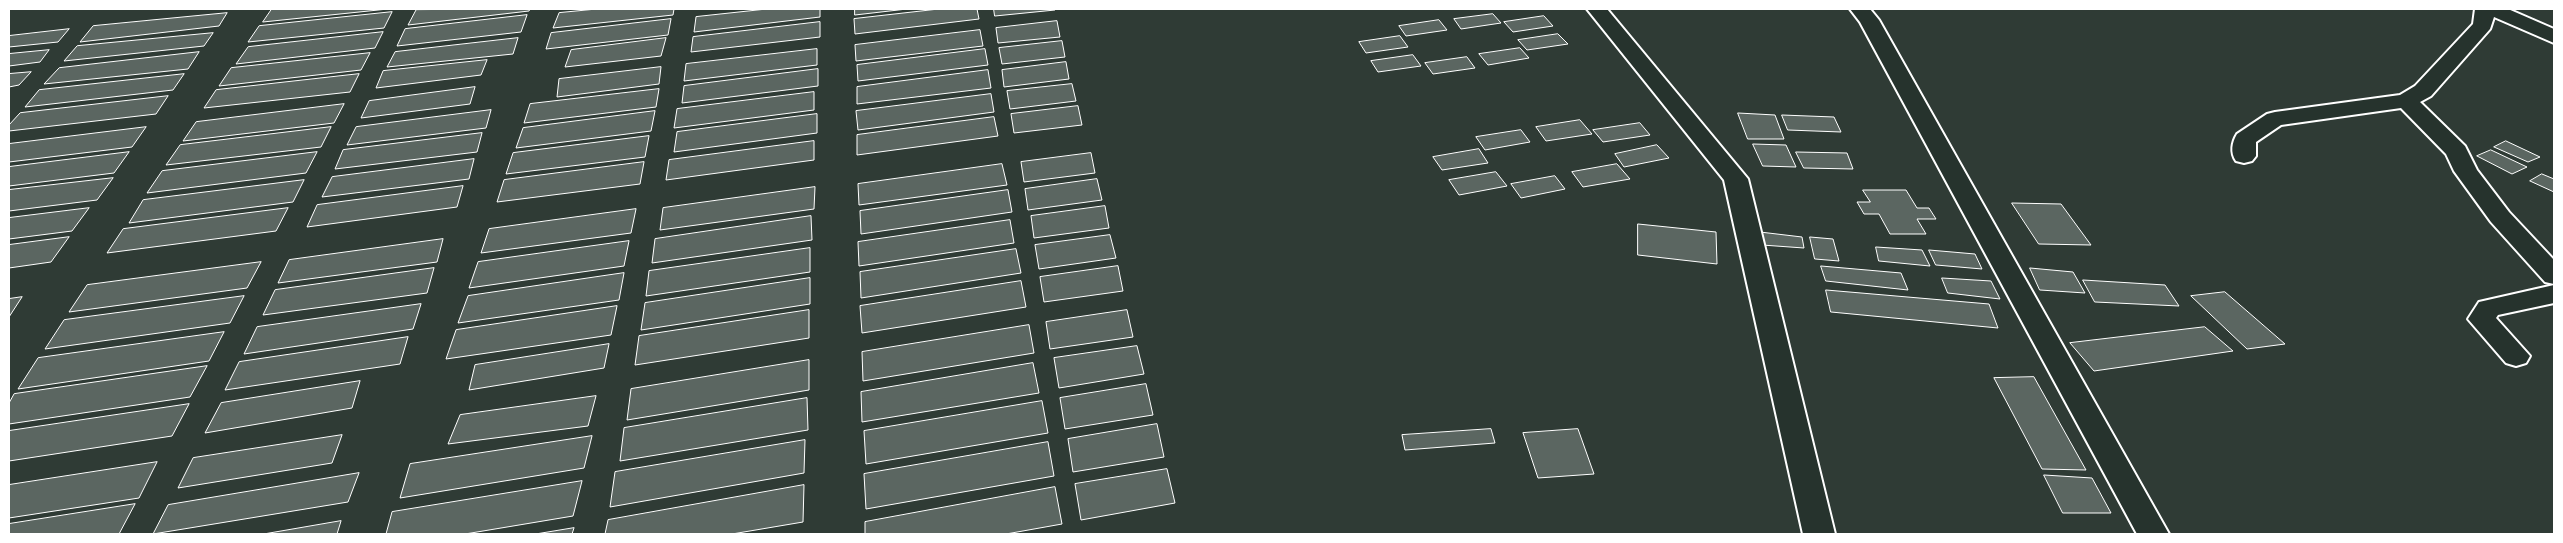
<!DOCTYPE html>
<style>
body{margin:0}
#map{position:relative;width:2563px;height:543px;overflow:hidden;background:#2f3b35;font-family:"Shantell Sans",sans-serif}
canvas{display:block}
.frame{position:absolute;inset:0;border:10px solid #fff;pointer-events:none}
</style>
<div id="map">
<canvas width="2563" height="543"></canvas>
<div class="frame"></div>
</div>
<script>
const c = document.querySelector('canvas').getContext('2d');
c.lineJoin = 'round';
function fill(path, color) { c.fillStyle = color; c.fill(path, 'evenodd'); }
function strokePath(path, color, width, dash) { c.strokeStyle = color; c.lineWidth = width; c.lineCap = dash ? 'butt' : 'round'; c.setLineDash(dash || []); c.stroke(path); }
const building = new Path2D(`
 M272,9h116l-125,13z
 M530,9l-1,2 -121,14 8,-15z
 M597,9h77l-1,6 -120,13 6,-15z
 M767,9h53v8l-126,15 2,-15z
 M855,9h52l-52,6z
 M939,9h38l2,10 -124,15 -1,-15z
 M994,9h61v1l-60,6z
 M392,12l-8,16 -136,14 11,-16z
 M227,13l-8,13 -139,16 13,-16z
 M1493,14l8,9 -40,6 -7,-10z
 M527,15l-6,17 -124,14 8,-17z
 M1544,16l9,10 -40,6 -9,-10z
 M671,19l-3,16 -122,14 5,-16z
 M1439,20l8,10 -41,6 -7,-10z
 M1057,21l3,16 -62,6 -2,-15z
 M820,22v15l-129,15 2,-15z
 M69,29l-11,13 -49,5v-11z
 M980,30l3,16 -127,15 -1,-16z
 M383,32l-8,16 -139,16 12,-17z
 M213,33l-9,13 -140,15 13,-15z
 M1558,34l10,10 -41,6 -9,-10z
 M1400,36l8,11 -42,6 -7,-11z
 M518,38l-5,16 -126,13 8,-15z
 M666,38l-5,18 -96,11 6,-17z
 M1062,41l3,16 -63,7 -3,-16z
 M1520,48l9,10 -41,7 -9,-11z
 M817,49v16l-133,16 2,-17z
 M985,49l3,16 -130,16 -1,-16z
 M49,50l-9,12 -31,4v-12z
 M199,52l-11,17 -144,15 15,-16z
 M370,53l-9,17 -142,16 12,-18z
 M1413,55l8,11 -43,6 -7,-11z
 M1467,57l8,11 -42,6 -8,-11z
 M487,60l-6,15 -105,13 7,-17z
 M1066,62l3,17 -65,8 -2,-17z
 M661,67l-2,17 -102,13 2,-18z
 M818,69v17l-136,17 2,-17z
 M988,70l3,18 -134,16v-17z
 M31,72l-12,13 -10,2v-13z
 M184,74l-11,16 -148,17 14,-17z
 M359,74l-9,18 -146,16 12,-18z
 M1072,84l4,17 -66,8 -3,-18z
 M475,87l-5,17 -109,14 8,-17z
 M659,89l-3,18 -132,16 6,-19z
 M814,92v18l-140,18 3,-19z
 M991,94l3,18 -136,18 -2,-19z
 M168,96l-12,18 -147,17v-6l11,-12z
 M344,104l-10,19 -151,18 13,-19z
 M1078,106l4,19 -68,8 -3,-19z
 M491,110l-5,18 -139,17 9,-18z
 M655,111l-4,20 -135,17 7,-20z
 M1738,113l37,2 9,24h-36z
 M817,114v19l-143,19 3,-20z
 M1782,115l52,2 7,15 -53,-2z
 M994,117l4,19 -141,19v-20z
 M1580,120l12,14 -46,7 -10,-14z
 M1640,123l10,12 -47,7 -10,-12z
 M146,127l-14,20 -123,15v-18z
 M331,127l-10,20 -155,18 14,-20z
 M1521,130l9,12 -45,8 -9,-13z
 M482,133l-5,19 -142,17 8,-19z
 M649,136l-4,21 -139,17 7,-21z
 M814,141v19l-148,20 3,-20z
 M2506,141l34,16 -12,5 -34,-15z
 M1753,144l33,1 10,22 -33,-1z
 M1657,145l12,13 -45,9 -9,-13z
 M1479,149l9,14 -46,7 -9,-13z
 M2491,150l36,17 -15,7 -35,-18z
 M129,152l-15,21 -105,13v-19z
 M317,152l-11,21 -159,20 15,-22z
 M1796,152l51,1 6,16 -49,-1z
 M1091,153l4,20 -71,9 -3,-20z
 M474,159l-5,20 -147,18 10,-20z
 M644,162l-4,22 -143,18 7,-22z
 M1002,164l5,21 -148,20 -1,-21z
 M1617,164l13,15 -47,8 -11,-15z
 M1496,172l11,14 -48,9 -10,-15z
 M2542,174l12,5v13l-24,-11z
 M1555,176l10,13 -44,9 -10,-14z
 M113,178l-16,22 -88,11v-21z
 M1097,179l5,21 -74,10 -3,-21z
 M304,180l-11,22 -164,21 14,-23z
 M463,186l-6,21 -150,20 10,-22z
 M815,187l-1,22 -154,21 3,-22z
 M1008,190l4,22 -151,22 -1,-23z
 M1863,190h43l11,18h12l7,11h-19l9,15h-36l-11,-20h-15l-7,-12h13z
 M2012,203l49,1 30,41 -52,-1z
 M1105,206l4,22 -75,10 -3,-22z
 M89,208l-17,23 -63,8v-21z
 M288,208l-12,23 -169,22 16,-24z
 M636,209l-5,24 -150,20 8,-24z
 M811,216l1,24 -160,23 3,-24z
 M1010,220l4,23 -155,23 -1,-24z
 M1638,224l78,8 1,32 -79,-9z
 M1760,232l42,5 2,11 -42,-3z
 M1110,235l6,23 -77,11 -4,-24z
 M69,237l-18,25 -42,6v-23z
 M1810,237l23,2 6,22 -24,-2z
 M443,239l-6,23 -159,21 11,-23z
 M629,241l-5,25 -155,22 9,-26z
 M1876,247l46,3 8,16 -51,-5z
 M810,248v24l-164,24 3,-25z
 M1016,249l5,24 -160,25 -1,-26z
 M1929,250l46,4 7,15 -46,-4z
 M261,262l-14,26 -178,24 18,-27z
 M1118,266l5,25 -79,11 -4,-25z
 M1821,266l80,7 7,17 -82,-9z
 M434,268l-7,25 -164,22 12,-25z
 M2030,268l43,4 12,21 -45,-3z
 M624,273l-5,27 -161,23 10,-27z
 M810,278v26l-169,26 4,-27z
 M1942,278l49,3 9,18 -52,-6z
 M2083,280l82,5 14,21 -84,-4z
 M1021,281l5,26 -164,26 -2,-27z
 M1826,290l163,14 9,24 -167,-16z
 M2225,292l60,52 -38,5 -56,-53z
 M244,296l-14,27 -185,26 19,-29z
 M22,297l-13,20v-18z
 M421,304l-8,25 -169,25 13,-27z
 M617,306l-6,29 -165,24 10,-29z
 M809,310v28l-174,27 4,-29z
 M1127,310l6,27 -83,12 -4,-27z
 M1029,325l5,28 -171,28 -1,-29z
 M2205,327l28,24 -139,20 -24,-28z
 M224,332l-15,29 -191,28 20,-31z
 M408,337l-8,27 -175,26 14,-28z
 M609,344l-5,24 -135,22 6,-25z
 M1137,346l7,28 -85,14 -5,-30z
 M809,360v30l-182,30 4,-31z
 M1033,363l6,30 -177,29 -1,-30z
 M207,366l-17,31 -181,27v-21l5,-9z
 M2034,377l52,93 -44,-1 -48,-91z
 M360,381l-8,27 -147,25 16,-30z
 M1146,384l7,31 -88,14 -5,-31z
 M596,396l-8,30 -140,18 12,-29z
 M807,398l1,32 -188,31 4,-33z
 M1042,401l6,32 -182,31 -2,-33z
 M189,404l-17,32 -163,25v-30z
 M1157,424l7,33 -91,15 -5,-33z
 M1491,429l4,14 -90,7 -3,-15z
 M1578,429l16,45 -56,4 -15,-45z
 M342,435l-10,28 -154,25 15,-30z
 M592,436l-8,32 -184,30 10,-34z
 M805,440l-1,33 -194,34 5,-35z
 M1048,442l6,34 -188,33 -2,-35z
 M157,462l-18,36 -130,20v-33z
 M1167,469l8,34 -94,17 -6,-36z
 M359,473l-11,29 -195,32 15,-29z
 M2044,475l48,3 19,35h-48z
 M582,481l-9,35 -108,18h-79l6,-22z
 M804,485l-1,37 -71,12h-127l3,-14z
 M1055,487l7,37 -56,10h-141v-12z
 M135,504l-16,30h-110v-10z
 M341,521l-4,13h-73z
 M574,528l-2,6h-36z`);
fill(building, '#5b6661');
strokePath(building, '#fff', 1);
const minor = new Path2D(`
 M1587,9h20l141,170 87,355h-32l-79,-354z
 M1850,9h20l9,11 290,514h-32l-277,-512z
 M2475,9h33l46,20v14l-60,-26 -4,12 -59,67 -11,6 45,44 12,24 32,42 45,48v24l-9,-2 -54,-60 -37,-51 -8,-17 -45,-46 -120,17 -25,17v14l-4,5 -8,2 -8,-2c-6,-8 -4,-19 1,-27l30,-20 8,-2 125,-17 15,-9 58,-62z
 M2554,285v18l-56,12 -2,3 34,38 -4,7 -10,3 -10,-3 -38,-44 11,-17z`);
strokePath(minor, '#fff', 4);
fill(minor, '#26332d');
</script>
